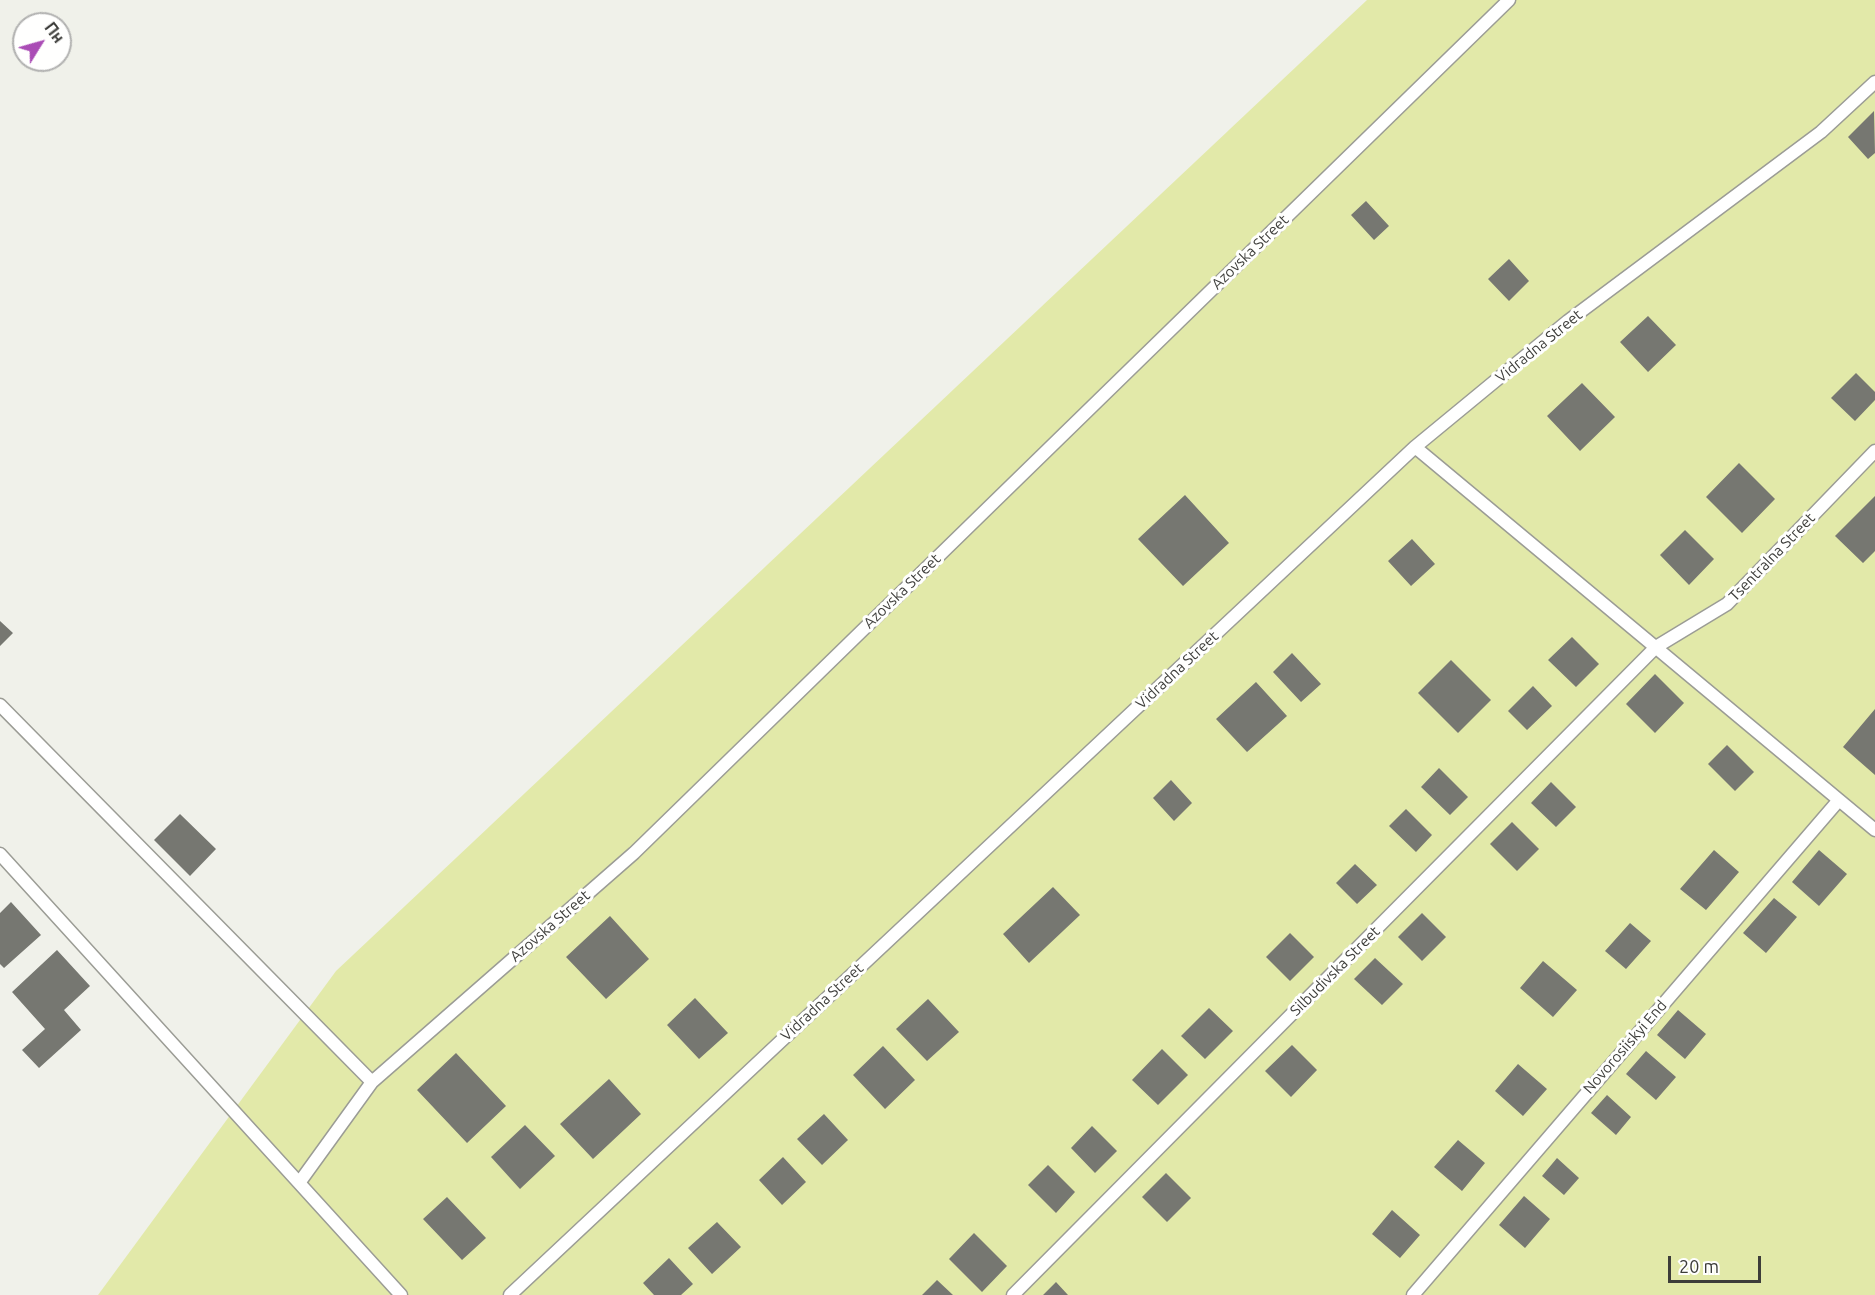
<!DOCTYPE html>
<meta charset="utf-8">
<style>
body{margin:0}
#map{position:relative;width:1875px;height:1295px;overflow:hidden;background:#f0f1ea;font-family:Ubuntu,sans-serif}
canvas{display:block}
.north{position:absolute;left:12px;top:12px;width:60px;height:60px;box-sizing:border-box;background:#fffffe;border:2px solid #b1b1b0;border-radius:50%;rotate:53deg;font-size:16px;font-weight:700;line-height:24px;text-align:center;color:#3d3d3a}
.north::after{content:'';display:block;margin:auto;width:21px;height:27px;background:#aa4cb5;clip-path:polygon(50% 0,100% 100%,50% 72%,0 100%)}
.scale{position:absolute;left:1668px;top:1256px;width:93px;height:27px;box-sizing:border-box;border:3px solid #3d3d3a;border-top:0;padding-left:8px;font-size:18px;line-height:21px;white-space:nowrap;color:#3d3d3a;-webkit-text-stroke:4px #fffffe;paint-order:stroke}
</style>
<div id="map">
<canvas width="1875" height="1295"></canvas>
<div class="north">Пн</div>
<div class="scale">20 m</div>
</div>
<script>
const c = document.querySelector('canvas').getContext('2d');
c.lineJoin = 'round';
function fill(path, color) { c.fillStyle = color; c.fill(path, 'evenodd'); }
function strokePath(path, color, width, dash) { c.strokeStyle = color; c.lineWidth = width; c.lineCap = dash ? 'butt' : 'round'; c.setLineDash(dash || []); c.stroke(path); }
function drawText(font, color, halo, rows, align = 'center') {
  c.font = font + ' Ubuntu,sans-serif'; c.lineWidth = 6; c.setLineDash([]); c.textBaseline = 'middle'; c.strokeStyle = halo; c.fillStyle = color; for (const [text, x, y, turn = 0] of rows) {
    c.save(); c.translate(x, y); c.rotate((+turn || 0) * Math.PI / 180); c.textAlign = isNaN(turn) ? turn : align; if (halo) c.strokeText(text, 0, 0); c.fillText(text, 0, 0); c.restore();
  }
}
fill(new Path2D(`
 M1367,0h508v1295h-1777l238,-324z`), '#e2e9a9');
fill(new Path2D(`
 M1874,111l1,42 -7,6 -20,-22z
 M1366,201l23,25 -15,14 -23,-25z
 M1509,259l20,22 -20,20 -21,-22z
 M1648,316l28,29 -28,27 -28,-30z
 M1856,373l19,19v8l-20,21 -24,-23z
 M1582,383l33,34 -35,34 -33,-35z
 M1739,463l36,36 -33,34 -36,-36z
 M1185,495l44,48 -46,43 -45,-47z
 M1875,496v55l-12,12 -28,-27z
 M1685,530l29,29 -25,26 -29,-30z
 M1412,539l23,25 -24,22 -23,-25z
 M0,621l13,12 -13,13z
 M1572,637l27,27 -23,23 -28,-27z
 M1292,653l29,31 -20,18 -28,-30z
 M1451,660l40,40 -33,33 -40,-40z
 M1655,674l29,29 -29,30 -29,-29z
 M1256,682l31,34 -40,36 -31,-33z
 M1533,686l19,20 -25,24 -19,-19z
 M1875,709v66l-32,-28z
 M1727,745l27,27 -19,19 -27,-27z
 M1439,768l29,29 -18,18 -29,-28z
 M1171,780l21,23 -18,18 -21,-23z
 M1551,782l25,25 -20,20 -25,-24z
 M1406,809l26,26 -16,17 -27,-26z
 M180,814l36,35 -26,27 -36,-36z
 M1512,822l27,27 -22,22 -27,-27z
 M1714,850l25,22 -33,38 -26,-21z
 M1819,850l28,24 -28,32 -27,-24z
 M1355,864l22,21 -20,19 -21,-21z
 M1053,887l27,28 -51,48 -26,-29z
 M1774,898l23,19 -31,36 -23,-20z
 M11,902l30,33 -37,33 -4,-4v-51z
 M1422,913l24,24 -24,24 -24,-24z
 M610,916l39,43 -43,40 -40,-42z
 M1630,923l21,18 -25,28 -21,-18z
 M1290,933l24,24 -24,24 -24,-24z
 M57,950l33,36 -26,24 17,20 -42,38 -17,-18 23,-21 -33,-37z
 M1375,958l28,26 -21,21 -28,-26z
 M1543,961l34,29 -24,27 -33,-29z
 M695,998l33,35 -29,26 -32,-34z
 M928,999l31,33 -32,29 -31,-32z
 M1209,1008l24,23 -28,28 -24,-23z
 M1678,1010l28,24 -21,25 -28,-24z
 M1292,1045l25,25 -26,27 -26,-26z
 M883,1046l32,34 -30,29 -32,-34z
 M1162,1049l26,26 -30,30 -26,-25z
 M1646,1051l30,26 -20,23 -30,-26z
 M456,1053l50,53 -39,37 -50,-53z
 M1518,1064l29,25 -24,27 -28,-25z
 M609,1079l32,35 -48,45 -33,-35z
 M1607,1095l24,22 -15,18 -25,-22z
 M824,1114l24,26 -26,25 -25,-26z
 M525,1125l30,31 -35,33 -29,-32z
 M1092,1126l25,25 -22,22 -24,-25z
 M1458,1140l27,23 -23,28 -28,-24z
 M783,1157l23,25 -24,23 -23,-25z
 M1557,1158l22,20 -15,17 -22,-19z
 M1048,1165l27,27 -19,21 -28,-28z
 M1166,1173l25,25 -24,24 -25,-25z
 M1524,1196l26,23 -25,29 -26,-23z
 M447,1197l39,41 -24,22 -39,-41z
 M1392,1210l28,25 -20,23 -28,-24z
 M717,1222l24,25 -29,27 -24,-26z
 M974,1233l33,33 -25,26 -33,-33z
 M669,1258l24,26 -12,11h-27l-11,-12z
 M937,1280l16,15h-31z
 M1056,1282l12,13h-25z`), '#767771');
const service = new Path2D(`
 M1415,447l460,383
 M0,705l372,377
 M0,854l401,441
 M299,1183l73,-101 262,-229 875,-853
 M510,1295l905,-848 153,-126 253,-189 54,-50
 M1013,1295l643,-648 71,-43 148,-153
 M1413,1295l426,-495`);
strokePath(service, '#9b9c95', 15);
strokePath(service, '#fff', 12);
drawText('15px', '#3d3d3a', '#fffffe', [
 ["Azovska Street",1250,252,-44],
 ["Vidradna Street",1539,346,-39],
 ["Tsentralna Street",1772,557,-46],
 ["Azovska Street",902,591,-44],
 ["Vidradna Street",1177,670,-43],
 ["Azovska Street",550,926,-41],
 ["Silbudivska Street",1335,971,-45],
 ["Vidradna Street",822,1002,-43],
 ["Novorosiiskyi End",1625,1047,-49]
]);
</script>
